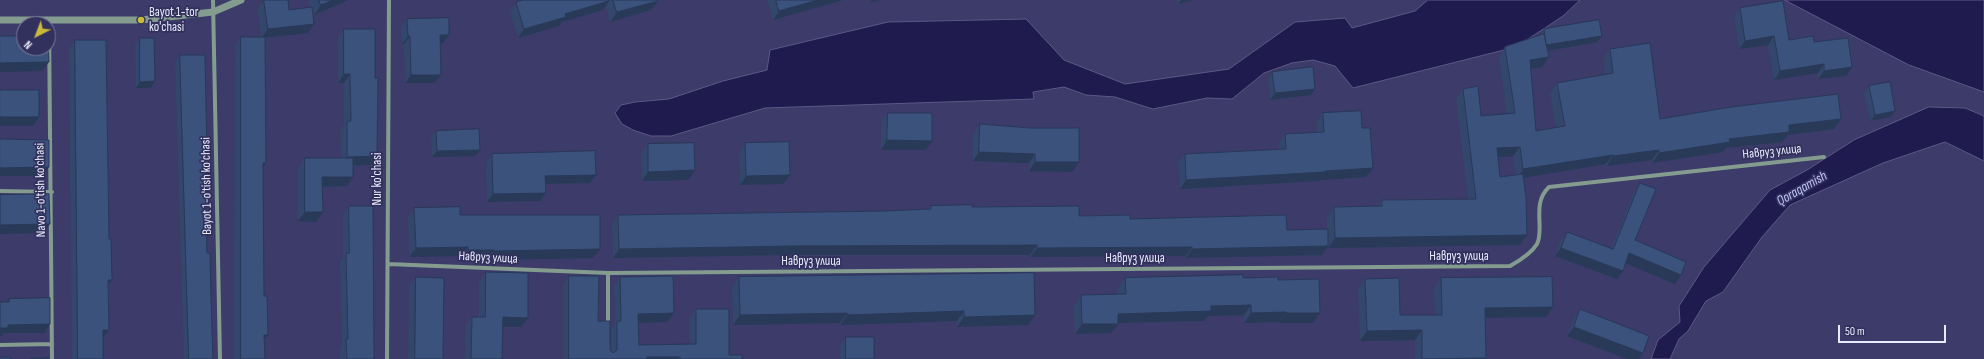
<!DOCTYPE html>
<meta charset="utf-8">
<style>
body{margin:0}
#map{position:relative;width:1984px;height:359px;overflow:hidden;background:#3c3b69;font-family:"Sofia Sans Condensed",sans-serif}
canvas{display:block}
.north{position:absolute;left:16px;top:16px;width:40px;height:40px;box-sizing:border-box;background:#32315d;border:1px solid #7b7b9c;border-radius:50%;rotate:222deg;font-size:11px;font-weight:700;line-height:16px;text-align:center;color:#e8eafb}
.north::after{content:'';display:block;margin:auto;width:14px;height:18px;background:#caba3a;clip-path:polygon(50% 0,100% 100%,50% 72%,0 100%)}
.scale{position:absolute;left:1838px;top:325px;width:108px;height:18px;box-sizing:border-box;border:2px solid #e8eafb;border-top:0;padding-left:5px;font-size:12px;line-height:14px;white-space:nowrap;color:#e8eafb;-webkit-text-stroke:3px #32315d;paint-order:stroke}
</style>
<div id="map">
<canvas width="1984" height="359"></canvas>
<div class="north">N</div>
<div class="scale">50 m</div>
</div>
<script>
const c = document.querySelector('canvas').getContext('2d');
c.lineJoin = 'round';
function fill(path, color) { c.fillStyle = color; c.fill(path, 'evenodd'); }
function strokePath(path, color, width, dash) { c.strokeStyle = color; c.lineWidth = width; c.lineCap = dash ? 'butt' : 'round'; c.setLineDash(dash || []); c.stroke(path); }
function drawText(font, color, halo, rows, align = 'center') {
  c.font = font + ' "Sofia Sans Condensed",sans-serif'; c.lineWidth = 3.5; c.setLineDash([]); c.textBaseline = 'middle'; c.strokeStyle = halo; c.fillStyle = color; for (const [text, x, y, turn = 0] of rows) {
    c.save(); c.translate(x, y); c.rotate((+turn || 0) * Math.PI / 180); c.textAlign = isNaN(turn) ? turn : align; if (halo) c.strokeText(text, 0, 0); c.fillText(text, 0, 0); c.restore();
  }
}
const water = new Path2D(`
 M1428,0h152l-17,16 -47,31 -163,41 -18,-22 -22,-6 -21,3 -28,10 -32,26 -25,-1 -54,11 -38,-12 -29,-2 -22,-8 -31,5 1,7 -269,9 -94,28h-20l-18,-6 -11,-6 -7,-11 6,-8 14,-3 34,-3 54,-18 44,-11 3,-20 118,-28 138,-3 38,41 61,24 104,-15 66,-47 50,-4 7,10 63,-17z
 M1785,0h199v92l-75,-27z
 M1929,107l36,1 19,8v45l-39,-19 -62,21 -93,42 -28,32 -39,55 -17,9 -18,30 -9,8 -9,20h-19l7,-19 22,-18 -1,-16 25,-39 66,-77 37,-20 47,-30z`);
fill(water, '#201b4f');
strokePath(water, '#5c5983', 1);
strokePath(new Path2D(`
 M213,0l7,359
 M49,20l3,339
 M0,191l52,1
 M388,264l220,9 902,-7c9,-5 21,-12 27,-22 8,-16 -6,-40 12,-57l275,-30
 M608,325v-52
 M0,345l52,-1
 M387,359l2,-359`), '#839c8f', 4);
strokePath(new Path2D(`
 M0,20h141l72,-8 28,-12`), '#839c8f', 7);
fill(new Path2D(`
 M263,0h25l1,10 22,-3 -3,-7h40l-34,15 -1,-4 -5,22 -43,5 -2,130 1,128 4,39 -4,5 1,19h-31l1,-313 6,-9h20l-3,-29z
 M524,0h134l-7,10 -41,12 -4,-16 -3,4 -41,12 -3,4 -41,12 -8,-26 6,-10z
 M767,0h76l-70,20z
 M1177,0h16l-15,4z
 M1740,8l49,32 25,2 38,25 -6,9 -28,3v-6l-44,7 -6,-35 -29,4 -5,-33z
 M407,19l42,16 -6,8h-3l1,32 -6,8h-30l-1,-39h-2l-1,-17z
 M344,29l27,136 -18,1v11l-6,9 -24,1 -7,35 -18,-1v-53l7,-10h36l-1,-28 4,-5v-42h-6l-1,-44z
 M1544,29l53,13 -49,9 1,6 -7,10 -12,2 6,62 20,-4 -6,-34 7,-10 48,-9 -2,-15 7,-10 50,70h181l-7,10 -46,6 -6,7 -56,6 -3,4 -71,11v-3l-45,6 -1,-2 -82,14 3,57 -7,10 -192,3v-1l-6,8 -136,3v-2l-156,1v-2h-245l-172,3 -1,-34 6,-9 267,-4 43,-2 3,-3 41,1 107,9 208,14 40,-1v-12l7,-10 44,-1 4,-6 86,-1 -12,-101 7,-9 18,27 26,-2 -8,-57 6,-10 35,-12zM1513,156l3,19 -16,2 -2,-19z
 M140,38l11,50h-15l-1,-43z
 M75,40l37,240 -3,6 -6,52v21h-31l-3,-310z
 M180,55l28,152 -2,3 1,43 6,106h-29l-9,-297z
 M1272,72l39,23 -41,5 -2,-21z
 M1869,86l22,31 -21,4 -6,-28z
 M888,113l38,37h-45v-28z
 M1323,113l39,15 11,40 -7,9 -46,3 -2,1 -138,8 -2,-26 7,-9 94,-5v-6l6,-9 32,-2 -1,-10z
 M980,124l92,48 -43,-1v-8l-56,-2v-27z
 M436,131l44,19 -5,6 -43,1 -1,-20z
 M745,143l45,32 -7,9 -43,1 -1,-33z
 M648,144l47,26 -7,10 -46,1 -1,-28z
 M492,154l104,21 -6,8 -45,1 1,9 -6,8 -53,1 -1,-39z
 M1640,183l-5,57 40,44 -49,-21 -9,16 -62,-23 6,-16 6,-8 44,17 23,-57z
 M349,206l25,153h-34v-12l2,-2 -2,-83 3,-5v-42z
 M414,208l46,7 140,34 -7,9 -105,2v-1h-26v-3l-53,1 -1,-40z
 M486,272l42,46 -7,9h-19v32h-37v-33l7,-9h7v-35z
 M569,276l29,45 13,30v-21l4,-6 -1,-38 6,-9 47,45 -29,1 1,22 51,-1 -1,-26 7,-9 33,46 13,4h-179v-74z
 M416,277l27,82h-35l1,-73z
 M739,277l296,38 -7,10 -71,2v-6l-117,4v-2l-107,2 -1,-38z
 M1125,278h118l35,2 42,33 -7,10h-34v-1l-35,1v-8l-36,1 -4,5 -86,2 -7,10 -36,1 -1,-29 7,-10 37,-1v-6z
 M1441,278l112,29 -7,10 -61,1 1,40 -1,1h-70v-19l-55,1 -2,-52 7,-10 35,36h35l-1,-27z
 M1580,309l63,44 -4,6h-12l-60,-23 7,-18z
 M846,337l28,22h-34v-13z`), '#33476c');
fill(new Path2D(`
 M333,0h15l-34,15 7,-10z
 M818,0h25l-70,20 6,-9z
 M872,0h8l-10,3z
 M1181,0h12l-15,4z
 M609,1l-6,9 -41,12 -3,4 -41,12 6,-9 41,-15z
 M658,1l-7,9 -41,12 7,-10z
 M314,24l-6,9 -47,5 7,-9z
 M440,35h9l-6,8h-9z
 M408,36h2l-6,8h-2z
 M1602,36l-5,6 -55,10 4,-7z
 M1774,36l-6,9 -29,4 6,-8z
 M1549,57l-7,10 -19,3 7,-10z
 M49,62l-7,9 -42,1v-9z
 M1824,64l-6,9 -44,7 6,-9z
 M1852,67l-6,9 -28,3 6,-8z
 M344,74h6l-6,9h-6z
 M411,75h30l-6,8h-30z
 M155,81l-4,7h-15l4,-6z
 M1315,89l-4,6 -41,5 5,-7z
 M1895,111l-4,6 -21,4 5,-6z
 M0,117h39l-6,9h-33z
 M1841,119l-7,10 -46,6 -6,7 -56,6 -3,4 -71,11 7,-10 130,-28z
 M887,140l45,1 -6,9h-45z
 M1520,147l-7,9 -22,2 6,-10z
 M480,150l-5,6 -43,1 5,-6z
 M1659,150l-7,10 -45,6 6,-10z
 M979,152l56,2 -6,9 -56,-2z
 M1613,155l-7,9 -89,15 6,-10z
 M377,156l-6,9 -30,1 6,-9z
 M1035,162h44l-7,10 -43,-1z
 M263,163h3l-6,9z
 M49,167l-6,9h-43v-8z
 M1373,168l-7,9 -46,3 -2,1 -138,8 6,-9z
 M695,170l-7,10 -46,1 6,-9z
 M596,175l-6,8 -51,1 6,-8z
 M790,175l-7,9 -43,1 6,-9z
 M322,177h31l-6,9 -31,1z
 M546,193l-6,8 -53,1 6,-8z
 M305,212h18l-7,10 -18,-1z
 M50,224l-7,9 -43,1v-9z
 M1527,235l-7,10 -192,3 7,-10z
 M1037,245l-7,10h-245l-172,3 6,-9 172,-3z
 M1328,246l-6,9 -136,3 6,-9z
 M468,247l-6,9 -53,1 7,-9z
 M1192,247l-6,9 -156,1 7,-9z
 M1561,248l62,23 -6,8 -62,-23z
 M600,249l-7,9 -105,2 6,-9z
 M468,250h26l-6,9h-26z
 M1629,253l52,22 -6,9 -52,-22z
 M108,280h4l-6,9z
 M1251,305l-7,10 -36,1 -4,5 -93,2 7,-9 93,-8z
 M1553,307l-7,10 -68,1 7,-10z
 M964,311l-7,10 -117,4 7,-10z
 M1286,312l-7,10 -35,1 7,-10z
 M674,313l-7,9 -35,1 6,-9z
 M847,313l-7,10 -107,2 7,-10z
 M1286,313h34l-7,10h-34z
 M1035,315l-7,10 -71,2 7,-10z
 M503,317l25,1 -7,9h-25z
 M50,324l-6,9h-40l-2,3h-2v-8l8,-3z
 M1082,324h36l-7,9 -36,1z
 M1574,327l69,26 -4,6h-12l-60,-23z
 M103,330h6l-6,8h-6z
 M1422,330l-7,10 -55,1 7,-10z
 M264,335h4l-7,9z
 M647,357h33l-1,2h-34z
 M1486,358l-1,1h-60z`), '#293958');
const building = new Path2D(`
 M264,0h24l1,10 23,-3 2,17 -46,5z
 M319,0h14l-12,5z
 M524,0h85v1l-44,13 1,3 -42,12 -8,-27z
 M613,0h45v1l-41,11z
 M776,0h42l-39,11z
 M1783,1l6,39 24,-4 1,6 34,-4 4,29 -28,4v-7l-44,7 -6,-35 -29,5 -5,-33z
 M449,18v17h-9l1,40h-30l-1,-39h-2l-1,-17z
 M1599,20l3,16 -56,9 -2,-16z
 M344,29h31v49h3l-1,78 -30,1v-36h4l-1,-47h-6z
 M1544,34l5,23 -19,3 6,71 29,-5 -8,-43 56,-10 -3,-24 40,-6 10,76 71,-12 107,-13 3,25 -52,6v7l-60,7 1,3 -71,11v-3l-46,6v-1l-90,14 -3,-22 -23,1 3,29 23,-3 3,24 1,37 -192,3 -1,-31 48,-1v-6l94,-1 -13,-110 15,-3 3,30 34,-3 -10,-66z
 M0,36h24v12h24v-11l1,25 -49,1z
 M241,37h24l1,126h-3l1,133h3l1,39h-4l1,24h-24z
 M140,38h14l1,43 -15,1z
 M75,40h31l3,199h2l1,41h-4l1,50h-6v29h-25z
 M180,55h25l3,152h-2l1,46h3l1,46 2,60h-24z
 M1313,67l2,22 -40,4 -3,-21z
 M1890,82l5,29 -20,4 -6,-29z
 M0,90h39v27h-39z
 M1361,111l1,17h8l3,40 -48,3v1l-139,8 -1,-26 101,-5 -1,-15 39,-2 -1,-19z
 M888,113h44v28l-45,-1z
 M980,124l50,4h49v34h-44v-8l-56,-2z
 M479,129l1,21 -43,1 -1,-20z
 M0,139l49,1v27l-49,1z
 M789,142l1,33 -44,1 -1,-33z
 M694,143l1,27 -47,2v-28z
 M595,151l1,24 -51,1 1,17 -53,1 -1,-40z
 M305,158h48v19h-31l1,35h-18z
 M1640,183l16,6 -21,51 51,22 -5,13 -52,-22 -6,18 -62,-23 6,-16 46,17z
 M49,194l1,30 -50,1v-30z
 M972,205v2l107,-1v10l51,-1v4l156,-4 1,15 41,-1v17l-136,3v-2l-155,1v-3l-246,1 -172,3 -1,-34 267,-4 46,-2v-3z
 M349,206h24l1,153h-27l-1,-20h2l-2,-86h3z
 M460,207v8h140v34l-106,2v-1h-26v-3l-52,1 -2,-40z
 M486,272l42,1v45l-25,-1 -1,42h-31l1,-42h13z
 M1034,273l1,42 -71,2v-6l-117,4v-2l-107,2 -1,-38z
 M1243,275v3l35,-1v3l41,-1 1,34h-34v-1l-35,1v-8l-40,1v5l-93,3v10h-36l-1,-29 45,-1 -1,-16z
 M569,276h30l-1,45h12v29l3,3 4,-3v-29h4l-1,-44 53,-1 1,37 -36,1 1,31 57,-1v-35h33v46h13v4h-61l-1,-2h-33v2h-78z
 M416,277l28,1 -1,81h-28z
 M1552,277l1,30 -68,1 1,50 -64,1v-29l-55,1 -2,-52 34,-1 1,37h42l-1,-37z
 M50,298v26l-42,1v3h-8v-26h9v-3z
 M1580,309l69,27 -6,17 -69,-26z
 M846,337h28v22h-28z
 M0,357h11v2h-11z
 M49,358v1h-18z`);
fill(building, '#3b527d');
strokePath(building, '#293958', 1);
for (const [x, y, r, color] of [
 [141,20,4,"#caba3a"]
]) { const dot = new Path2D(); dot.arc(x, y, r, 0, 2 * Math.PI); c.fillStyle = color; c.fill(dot); strokePath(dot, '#32315d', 1.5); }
drawText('13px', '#e8eafb', '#32315d', [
 ["Bayot 1-tor",149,13],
 ["ko'chasi",149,28]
], 'left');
drawText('13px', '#e8eafb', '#32315d', [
 ["Навруз улица",1772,152,-6],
 ["Nur ko'chasi",378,179,-90],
 ["Bayot 1-o'tish ko'chasi",207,186,-91],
 ["Navo 1-o'tish ko'chasi",41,190,-91],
 ["Навруз улица",1459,257],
 ["Навруз улица",488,258,3],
 ["Навруз улица",1135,259],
 ["Навруз улица",811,262]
]);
drawText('italic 14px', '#bfc2f7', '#32315d', [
 ["Qoraqamish",1802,189,-30]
]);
</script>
